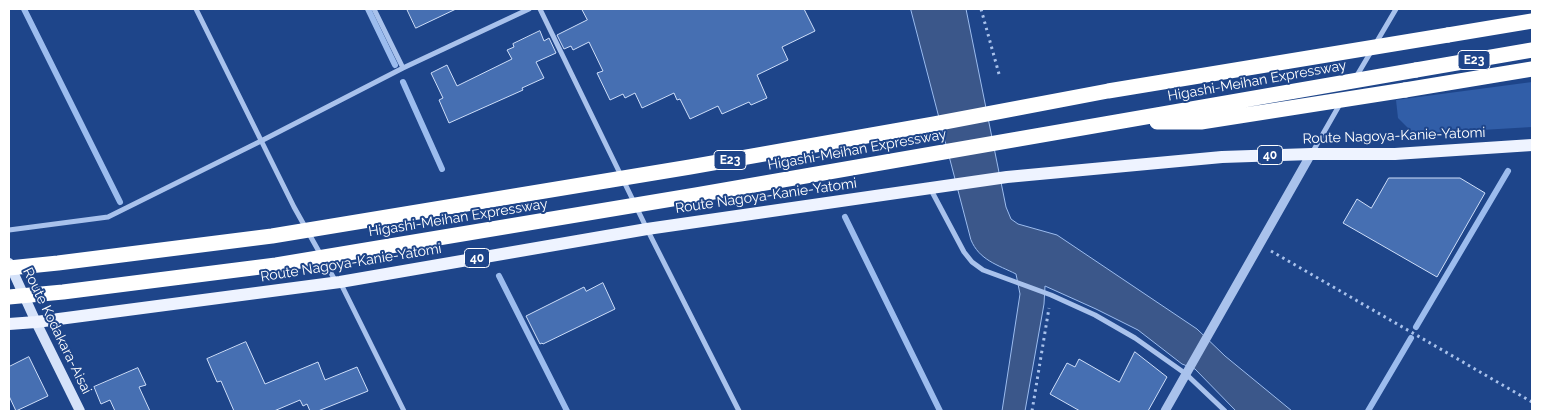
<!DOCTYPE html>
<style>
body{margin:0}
#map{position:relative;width:1541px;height:420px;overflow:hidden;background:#1e458a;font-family:Raleway,sans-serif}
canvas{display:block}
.frame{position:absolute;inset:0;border:10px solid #fff;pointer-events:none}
</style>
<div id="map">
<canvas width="1541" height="420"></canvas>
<div class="frame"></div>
</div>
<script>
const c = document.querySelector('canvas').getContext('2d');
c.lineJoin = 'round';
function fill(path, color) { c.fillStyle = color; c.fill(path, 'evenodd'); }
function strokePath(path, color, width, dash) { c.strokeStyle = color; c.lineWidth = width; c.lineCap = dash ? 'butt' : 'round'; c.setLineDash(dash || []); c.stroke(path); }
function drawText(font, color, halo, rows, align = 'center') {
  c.font = font + ' Raleway,sans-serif'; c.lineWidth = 4; c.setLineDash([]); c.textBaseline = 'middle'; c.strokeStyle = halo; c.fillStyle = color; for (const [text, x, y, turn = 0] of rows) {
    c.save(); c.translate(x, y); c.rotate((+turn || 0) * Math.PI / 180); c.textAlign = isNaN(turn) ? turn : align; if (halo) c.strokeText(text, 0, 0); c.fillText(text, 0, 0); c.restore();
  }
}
fill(new Path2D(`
 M1532,82v45l-118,7 -16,-16 -2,-18z`), '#315ea8');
const water = new Path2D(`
 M911,9h55l40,198 5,12 7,5 39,11 140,94 28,27 67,55h-56l-41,-42 -13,-5 -44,-34 -42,-21 -51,-23 -1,18 -19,107h-23l18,-117 -4,-20c-18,-9 -37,-14 -45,-34z`);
fill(water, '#3b578a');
strokePath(water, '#9cbcee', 1);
strokePath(new Path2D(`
 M24,9l96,193
 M368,9l27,56
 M403,82l39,87
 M845,217l95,194
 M499,276l68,135
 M1416,327l92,-156
 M1368,411l43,-73`), '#9cbcee', 6);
const building = new Path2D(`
 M407,9h49l-40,19z
 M582,9h222l11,22 -33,16 6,13 -31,15 10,23 -16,7 -2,-3 -27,12 -4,-8 -28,13 -10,-20 -3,1 -3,-7 -32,15 -7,-15 -10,5 -2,-4 -13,6 -13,-27 6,-2 -14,-29 -16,8 -2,-4 -7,3 -7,-14 30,-15z
 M540,31l4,10 5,-3 7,15 -20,9 8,16 -22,10 1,2 -74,33 -10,-23 4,-2 -12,-25 16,-8 10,21 55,-27 -5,-9 7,-3 -1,-3z
 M1389,178h71l25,15 -48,84 -94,-54 14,-24 14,9z
 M603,283l12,26 -72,35 -1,-1 -2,1 -14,-28 58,-29 2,4z
 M246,342l19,42 53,-22 7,18 32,-13 11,24 -50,20h-8l-3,-7 -4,2 -3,-6 -26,11h-40l-13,-30 -4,1 -10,-23z
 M1135,352l32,25 -19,34h-68l-30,-17 17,-31 8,4 4,-8 40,23z
 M29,357l19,39 -32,15 -7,-15v-29z
 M138,368l8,17 -7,2 11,24h-35l-5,-11 -9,4 -7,-17z`);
fill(building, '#466fb2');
strokePath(building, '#cedef9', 1);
strokePath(new Path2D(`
 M981,9l18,65
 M1271,251l261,151
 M1032,411l17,-103`), '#a9c2ec', 3, [2.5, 4]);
strokePath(new Path2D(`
 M196,9l98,198 42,75
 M374,9l29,59
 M540,9l107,220 92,182
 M1376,43l20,-34
 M1356,77l16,-27
 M1312,153l28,-49
 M930,188l34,64 8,10 11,8 68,25 44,20 40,23 51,36 39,37
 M9,230l99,-13 153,-76 142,-73 126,-59
 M340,282l64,129`), '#a9c2ec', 5);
strokePath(new Path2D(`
 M1165,411l146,-257`), '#a9c2ec', 9);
strokePath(new Path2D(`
 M9,263l27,59 44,89`), '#d5e2f9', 10);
strokePath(new Path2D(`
 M9,324l27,-2 304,-40 307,-53 360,-52 215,-20 89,-3h84l137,-9`), '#eef3ff', 12);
strokePath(new Path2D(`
 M1448,35l84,-14
 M1416,70l116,-20
 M1405,90l127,-21`), '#fff', 15);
strokePath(new Path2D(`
 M1157,122h44l204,-32
 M9,268l49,-5 214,-27 418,-69 244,-43 174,-33 340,-56
 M9,297l54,-5 213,-27 420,-70 720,-125`), '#fff', 15);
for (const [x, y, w] of [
 [1474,60,32],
 [1270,155,25],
 [730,160,32],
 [477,258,25]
]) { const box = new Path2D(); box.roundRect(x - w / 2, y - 9.5, w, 19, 4); c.fillStyle = '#1e458a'; c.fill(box); strokePath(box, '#fff', 1); }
drawText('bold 12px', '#fff', null, [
 ["E23",1474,60],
 ["40",1270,155],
 ["E23",730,160],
 ["40",477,258]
]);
drawText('14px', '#fff', '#1e458a', [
 ["Higashi-Meihan Expressway",1257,81,-10],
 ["Route Nagoya-Kanie-Yatomi",1394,136,-2],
 ["Higashi-Meihan Expressway",857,150,-10],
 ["Route Nagoya-Kanie-Yatomi",766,196,-8],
 ["Higashi-Meihan Expressway",458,218,-9],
 ["Route Nagoya-Kanie-Yatomi",351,263,-9],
 ["Route Kodakara-Aisai",57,331,64]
]);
</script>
